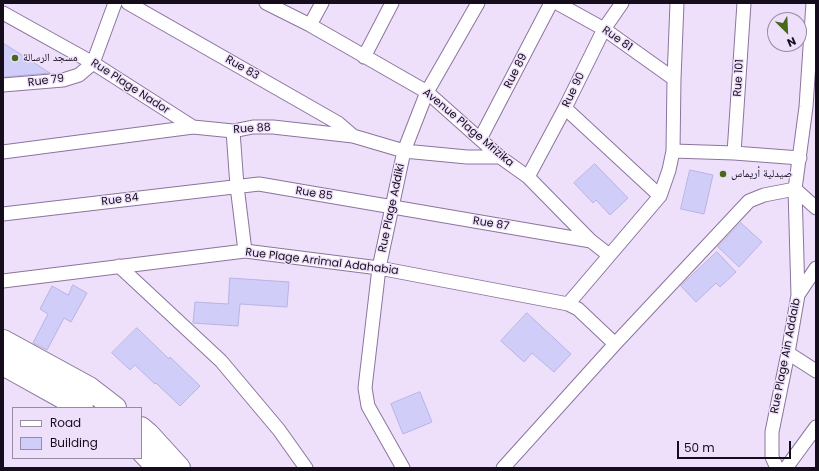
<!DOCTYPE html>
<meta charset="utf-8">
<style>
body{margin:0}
#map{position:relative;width:819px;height:471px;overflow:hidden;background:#eee0fb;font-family:Poppins,sans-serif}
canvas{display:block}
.frame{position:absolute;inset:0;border:4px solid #160d1c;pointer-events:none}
.legend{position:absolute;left:12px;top:407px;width:130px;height:52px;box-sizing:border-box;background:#eee0fb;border:1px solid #988ca2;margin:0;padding:5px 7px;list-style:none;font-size:12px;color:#160d1c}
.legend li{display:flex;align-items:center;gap:8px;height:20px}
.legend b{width:20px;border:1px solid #988ca2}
.north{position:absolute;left:767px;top:12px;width:40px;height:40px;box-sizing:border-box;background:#eee0fb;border:1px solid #988ca2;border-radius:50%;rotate:156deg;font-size:11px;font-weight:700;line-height:16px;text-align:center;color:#160d1c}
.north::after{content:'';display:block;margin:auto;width:14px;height:18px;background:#49681c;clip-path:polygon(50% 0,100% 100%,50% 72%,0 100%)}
.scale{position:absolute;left:677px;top:441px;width:114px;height:18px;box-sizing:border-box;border:2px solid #160d1c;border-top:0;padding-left:5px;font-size:12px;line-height:14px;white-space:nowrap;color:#160d1c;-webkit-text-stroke:3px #eee0fb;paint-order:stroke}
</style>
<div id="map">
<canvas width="819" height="471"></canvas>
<div class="frame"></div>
<ul class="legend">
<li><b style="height:5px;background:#fff"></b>Road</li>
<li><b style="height:11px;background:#d0cdf9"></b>Building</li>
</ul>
<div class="north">N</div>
<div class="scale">50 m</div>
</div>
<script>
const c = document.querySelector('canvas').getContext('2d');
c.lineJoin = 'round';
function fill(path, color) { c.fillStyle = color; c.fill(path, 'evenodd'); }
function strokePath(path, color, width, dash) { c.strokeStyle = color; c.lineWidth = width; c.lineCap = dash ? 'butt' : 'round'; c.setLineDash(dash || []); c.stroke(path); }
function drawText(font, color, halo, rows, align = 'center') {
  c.font = font + ' Poppins,"Noto Naskh Arabic",sans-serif'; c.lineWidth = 3; c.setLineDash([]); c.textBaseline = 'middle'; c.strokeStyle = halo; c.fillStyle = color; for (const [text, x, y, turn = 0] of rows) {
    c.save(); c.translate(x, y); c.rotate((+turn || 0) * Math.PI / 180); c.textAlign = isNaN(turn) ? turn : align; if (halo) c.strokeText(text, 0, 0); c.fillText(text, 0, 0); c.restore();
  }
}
const building = new Path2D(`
 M3,43l47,30 -47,4z
 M595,164l33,34 -18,17 -14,-15 -3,3 -19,-20z
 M690,170l23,5 -9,39 -23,-5z
 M741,223l21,19 -23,25 -21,-20z
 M717,252l19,20 -16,15 -4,-4 -20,19 -15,-16z
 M230,278l59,4 -2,25 -47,-3 -2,22 -45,-3 2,-21 33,2z
 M73,285l14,8 -16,29 -7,-4 -17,32 -14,-7 15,-29 -8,-5 12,-23 16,9z
 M527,313l44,41 -17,18 -22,-19 -8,9 -23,-21z
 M137,328l32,31 1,-2 30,29 -20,20 -24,-23 -1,1 -20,-19 -5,5 -18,-17z
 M420,392l12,30 -29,12 -12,-30z`);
fill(building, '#d0cdf9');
strokePath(building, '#b8b3e3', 1);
const minor = new Path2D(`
 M128,3l210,120 15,13
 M266,3l44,22 117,67 73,65 28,20 63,64 18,14
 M557,3l47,26 70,50
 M3,13l90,50 100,64
 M310,25l12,-22
 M364,57l28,-54
 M3,85l60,-5 16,-5 14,-12 22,-60
 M565,108l95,88
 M233,131l4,55 8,65
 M480,139l71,-136
 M673,151l61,2 66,5
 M3,152l190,-25 40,4 20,-4h20l80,9 51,15 63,6h33
 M734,153l10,-150
 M528,177l37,-69 39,-79 18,-26
 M3,214l256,-30 332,57
 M119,266l102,95 58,69 27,38
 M3,281l242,-30 134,17 189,36 10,5 37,35
 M798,295l18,-27
 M568,304l92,-108 9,-26 4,-19 1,-72 3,-76
 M788,353l28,18
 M403,468l-35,-62 -3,-18 14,-120 25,-117 23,-59 51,-89
 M503,468l112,-124 134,-143 15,-6 31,-6 21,19
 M777,468l-5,-11v-25l16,-79 10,-58 -3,-106 11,-82 7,-104
 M786,468l30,-41`);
const trunk = new Path2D(`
 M3,341l86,47 26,20
 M3,364l79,44
 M141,428l7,6 31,34
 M141,450l17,18`);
strokePath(minor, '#8b749e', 15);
strokePath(trunk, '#8b749e', 24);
strokePath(minor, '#fff', 13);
strokePath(trunk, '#fff', 22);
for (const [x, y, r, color] of [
 [15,58,4,"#49681c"],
 [723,174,4,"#49681c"]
]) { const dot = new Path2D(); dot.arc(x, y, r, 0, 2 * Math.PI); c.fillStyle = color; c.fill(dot); strokePath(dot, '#eee0fb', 1.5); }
drawText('11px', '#160d1c', '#eee0fb', [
 ["Rue 81",617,39,35],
 ["Rue 83",242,68,30],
 ["Rue 89",516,71,-63],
 ["Rue 101",739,78,-86],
 ["Rue 79",46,81,-7],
 ["Rue Plage Nador",130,87,33],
 ["Rue 90",574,90,-64],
 ["Avenue Plage Mrizika",468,128,40],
 ["Rue 88",252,129,-4],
 ["Rue 85",314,194,9],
 ["Rue 84",120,200,-7],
 ["Rue Plage Addiki",392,208,-78],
 ["Rue 87",491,224,9],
 ["Rue Plage Arrimal Adahabia",322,262,7],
 ["Rue Plage Ain Addaib",786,356,-79]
]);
drawText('11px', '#160d1c', '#eee0fb', [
 ["مسجد الرسالة",23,58],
 ["صيدلية أريماس",731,174]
], 'left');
</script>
